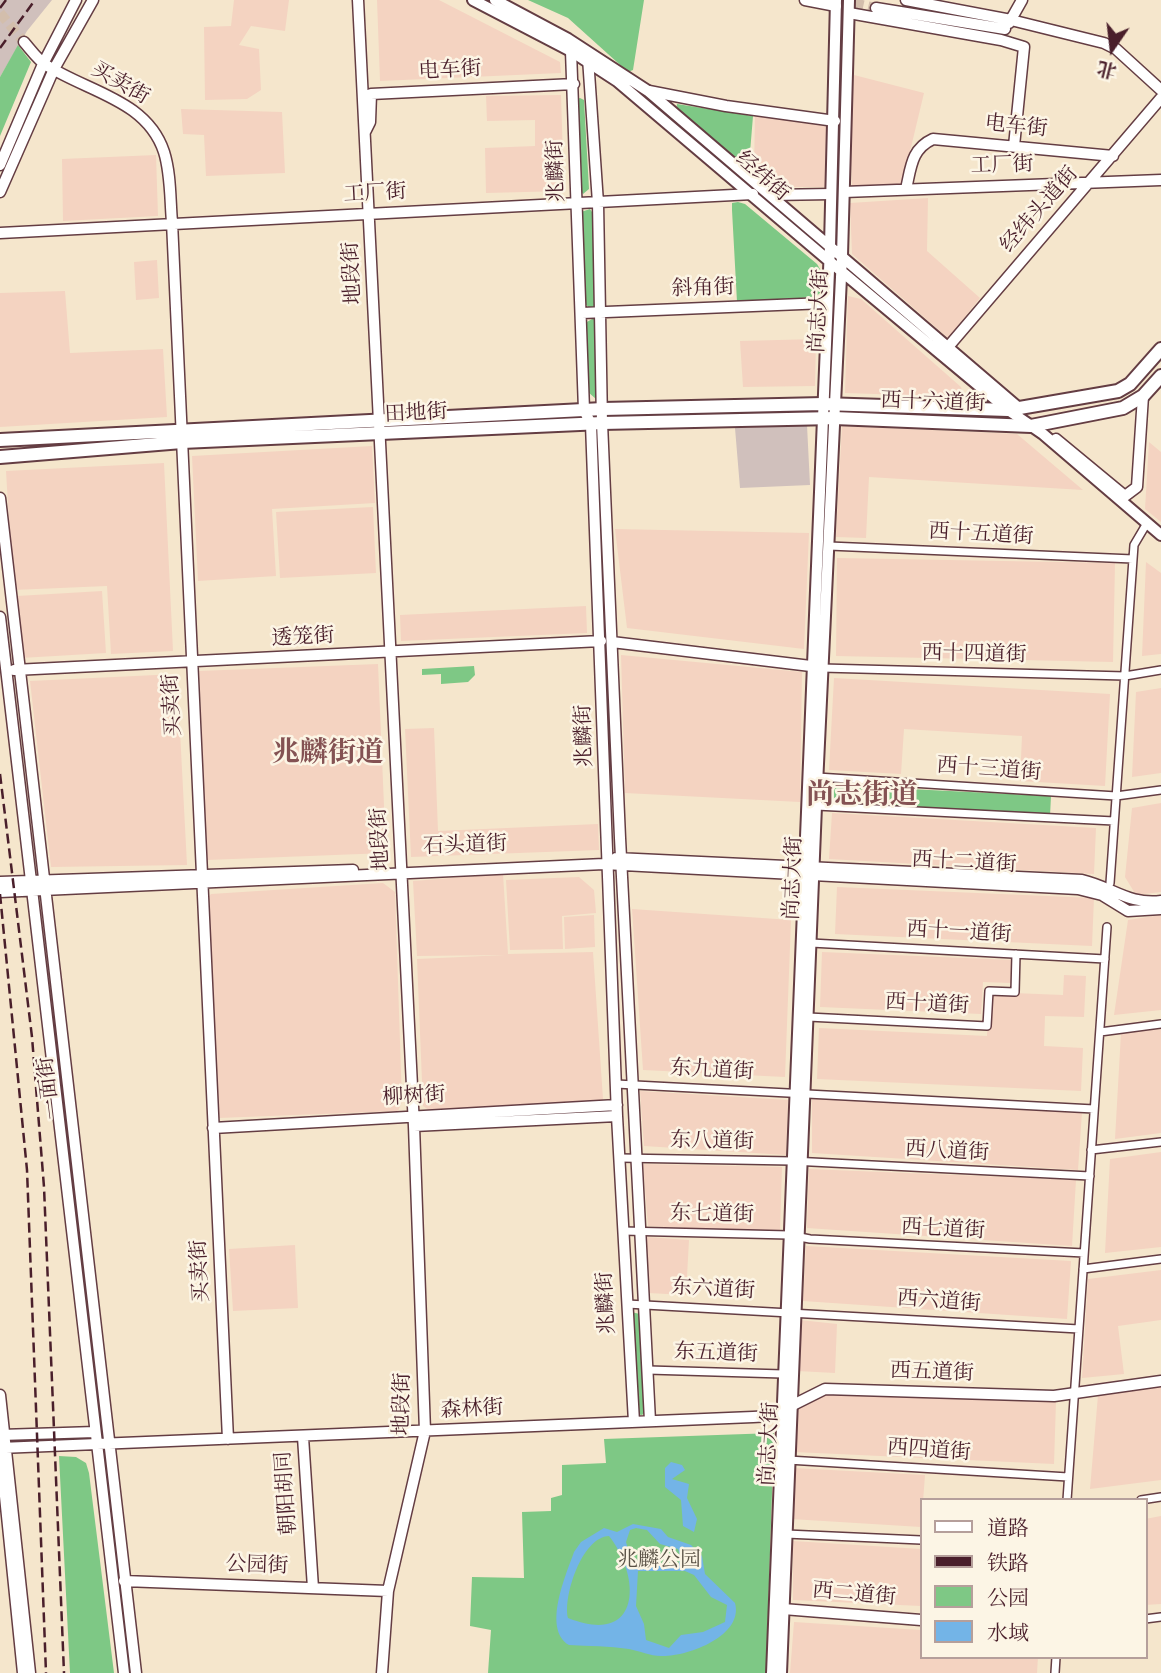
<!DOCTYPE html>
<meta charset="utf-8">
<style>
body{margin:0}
#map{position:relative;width:1161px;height:1673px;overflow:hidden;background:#f5e6cc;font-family:"Libre Bodoni","Noto Serif SC",serif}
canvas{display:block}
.legend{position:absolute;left:920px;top:1498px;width:228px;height:161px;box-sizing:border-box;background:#fcf5e5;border:2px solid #b59f9b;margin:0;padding:9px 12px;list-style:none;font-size:21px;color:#4a1f2b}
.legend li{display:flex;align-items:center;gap:14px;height:35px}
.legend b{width:35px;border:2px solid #b59f9b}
.north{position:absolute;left:1077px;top:14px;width:70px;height:70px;-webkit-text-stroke:5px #fcf5e5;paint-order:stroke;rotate:194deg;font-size:19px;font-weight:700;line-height:28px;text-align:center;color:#4a1f2b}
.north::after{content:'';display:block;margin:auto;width:24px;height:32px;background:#4a1f2b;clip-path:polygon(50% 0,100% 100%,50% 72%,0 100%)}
</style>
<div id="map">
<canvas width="1161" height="1673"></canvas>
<ul class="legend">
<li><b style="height:9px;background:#fff"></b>道路</li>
<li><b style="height:9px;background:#4a1f2b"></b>铁路</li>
<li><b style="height:19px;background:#7ec885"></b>公园</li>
<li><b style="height:19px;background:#73b4e7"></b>水域</li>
</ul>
<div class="north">北</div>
</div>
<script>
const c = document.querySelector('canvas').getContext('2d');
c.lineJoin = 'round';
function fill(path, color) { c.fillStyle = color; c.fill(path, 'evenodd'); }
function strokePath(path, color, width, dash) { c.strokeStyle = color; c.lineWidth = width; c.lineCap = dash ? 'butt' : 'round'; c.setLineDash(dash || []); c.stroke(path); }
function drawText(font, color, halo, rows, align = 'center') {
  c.font = font + ' "Libre Bodoni","Noto Serif SC",serif'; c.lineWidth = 5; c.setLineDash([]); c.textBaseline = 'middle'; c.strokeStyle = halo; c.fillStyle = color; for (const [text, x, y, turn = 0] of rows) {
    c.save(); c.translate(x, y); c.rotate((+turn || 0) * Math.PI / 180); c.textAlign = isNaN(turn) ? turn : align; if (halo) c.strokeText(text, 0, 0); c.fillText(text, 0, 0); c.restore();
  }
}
fill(new Path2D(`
 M234,0h55l-4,31 -34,-5 -12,19 20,4 2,41 -14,9 -42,1 -1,-73 27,-1z
 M377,0h62l121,62 1,11 -181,8z
 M854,75l70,18 -22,92 -50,3 -2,-53z
 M561,95l3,96 -78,2 -1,-45 50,-2v-26l-48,1 -1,-25z
 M181,109l101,3 3,61 -79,3 -2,-41 -21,-1z
 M755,115l74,10 -3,62h-47l-25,-16z
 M156,155l2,61 -95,5 -1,-62z
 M928,198l-1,53 53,47 -32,40 -96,-84 -2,-51z
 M157,260l2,38 -23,2 -2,-38z
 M65,291l5,62 93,-4 4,68 -167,10v-134z
 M848,296l13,3 100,88 3,10 -119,-4z
 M816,339l-1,47 -72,1 -3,-46z
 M842,426l175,8 66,56 -214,-13 -3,61 -30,-1z
 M1149,442l12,10v70l-16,-13z
 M372,446l3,57 -103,6 4,67 -78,5 -6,-125z
 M164,463l9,188 -62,3 -4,-68 -94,4 -7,-119z
 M373,507l3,66 -96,5 -4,-66z
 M615,529l194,4 -5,116 -177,-21z
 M837,558l278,5 -2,99 -277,-6z
 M1146,562l15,11v81l-19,2z
 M102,591l4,62 -85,5 -4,-62z
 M586,606l1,27 -186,8 -1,-26z
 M621,655l181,17 -2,130 -175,-9z
 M378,664l8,189 -179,7 -8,-189z
 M177,674l10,191 -136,2 -21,-186z
 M834,678l276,16 -5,92 -85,-5 2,-45 -118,-7 -3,45 -72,-4z
 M1161,688v85l-29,4 4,-85z
 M434,728l4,103 160,-7 1,26 -188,7 -6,-128z
 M1161,803v89l-25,3 -11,-18 7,-69z
 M832,813l264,15 -2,46 -265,-15z
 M503,874l5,80 85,-2 10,147 -4,5 -167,8 -9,-6 -6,-147 88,-4 -88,1 -4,-75z
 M579,877l15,13 2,23 -34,3 1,33 -53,1 -4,-70z
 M383,883l12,9 7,210 -4,9 -179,7 -6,-3 -8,-214 6,-7z
 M837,887l257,11 -2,48 -257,-12z
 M632,909l159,11 -6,157 -142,-7z
 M594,915l1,32 -30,2 -1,-32z
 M1161,915v95l-47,5 14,-95z
 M822,952l190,8 -1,23 -28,-1 -2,32 -161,-7z
 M1064,975l22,1 -2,41 -39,-1 -1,30 39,2 -2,43 -264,-12 2,-51 168,8 2,-44 74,3z
 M1161,1029v104l-46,6 6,-106z
 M640,1091l148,9 -2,55 -142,-9z
 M812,1098l270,14 -4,58 -266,-17z
 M1161,1152v95l-56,6 5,-94z
 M643,1164l139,3 -2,66 -132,-7z
 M809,1169l267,11 -4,66 -265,-18z
 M646,1237l43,3 -3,55 -38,-2z
 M295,1245l3,63 -65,3 -4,-62z
 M806,1246l265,15 -4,58 -264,-18z
 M1161,1270v50l-43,6 6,48 -42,4 6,-99z
 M800,1320l37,4 -2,49 -38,-2z
 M1161,1387v93l-71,9 8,-94z
 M828,1394l228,7 -2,63 -260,-12 2,-46z
 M793,1468l132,7 -4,52 -130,-8z
 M1161,1516v88l-16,1v-86z
 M793,1541l128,8v57l-128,-6z
 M794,1622l127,8v27h117l-1,16h-247z`), '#f4d3c1');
fill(new Path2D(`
 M0,0h52l-25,31 -27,46z
 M807,425l3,60 -70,3 -5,-60z`), '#d0c0bc');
fill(new Path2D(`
 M528,0h116l-11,70 -5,2 -60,-54z
 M18,45l13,17 -31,74v-59z
 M580,98l4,2 5,89 -6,5 -3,-5 -3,-90z
 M677,104l76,12 -4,49 2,13 -75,-67z
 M738,202l7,2 72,60 6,10 -3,19 -5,4 -78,5 -5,-92v-7z
 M590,209l4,6 2,90 -5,4 -6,-5 -4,-92z
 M594,318l5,79 -3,2 -8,-7 -3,-69z
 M474,666l1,9 -7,7 -27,2v-10l-19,1v-6z
 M828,785l223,11 -1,20 -208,-12h30l4,-8 -5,-6 -30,-1 -1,17 -15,-1 -2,-14z
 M631,1312l9,2 7,96 -5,5 -5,-1z
 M774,1433l-8,240h-278l3,-43 -21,-4 2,-49 52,1 -2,-66 29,-1v-13l11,-3v-30l44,-2 -2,-24z
 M59,1456l17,1 10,6 3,10 25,200h-44z`), '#7ec885');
fill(new Path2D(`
 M671,1462l11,3 3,5 -13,9 17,5 -2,14 10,21 -3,13 -11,-6 -2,-26 -16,-13v-19z
 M633,1524l28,5 7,8 23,8 11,11 3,18 30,29c9,33 -48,54 -74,53 -11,0 -21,-5 -32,-7 -20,-3 -40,-3 -60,-4 -27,-16 -3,-70 5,-93l7,-10 23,-14 13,4zM636,1528l11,2 13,14 18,5 3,9 -3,7 -46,-3 -6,-20 4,-12zM609,1536c33,42 32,111 -41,82 -5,-22 14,-81 41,-82zM638,1571h47l9,4 17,22 16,8 -2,17 -22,10 -22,3 -12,13 -23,-8 -2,-16 -8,-18z`), '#73b4e7');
strokePath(new Path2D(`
 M839,0l37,8
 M0,13l24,29`), '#d3beac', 10, [10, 5]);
const street = new Path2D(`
 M829,546l304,13
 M822,668l303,8 36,-6
 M817,777l299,19 45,-6
 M816,806l298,15
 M1110,883l24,-338 13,-22
 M811,943l294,16
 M808,1017l179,9 2,-35 26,1 1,-38
 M1100,1032l61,-8
 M616,1084l478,25
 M1091,1150l70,-8
 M620,1158l172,3 298,15
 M623,1231l166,4 21,4 274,14
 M1083,1269l78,-10
 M627,1304l452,25
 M648,1370l135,4
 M788,1460l280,17
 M1067,1500l40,-573
 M1141,1500l20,-3
 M786,1534l135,6
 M1145,1619l16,-2
 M1055,1673l1,-16`);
const secondary = new Path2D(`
 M358,0l56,1126 11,305 -37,160 -6,82
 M805,0l31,6
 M906,0l105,20 93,23 12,6 45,41
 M876,8l129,21
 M849,13l152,27 23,7 -10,99
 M1009,23l13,-23
 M24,42c7,8 14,18 22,23 42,27 101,35 118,87 7,22 6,48 8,70l56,1217
 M571,51l13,359 7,14 26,692 17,306
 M588,58l10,145 4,220 18,415 30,583
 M649,91l77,15 109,15
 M365,132l5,-10 1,-28 203,-10
 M0,165l43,-101 33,-64
 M906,189c5,-21 5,-40 27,-50l180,17
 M0,192l54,-123 39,-69
 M844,192l317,-12
 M771,195l60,-1
 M0,233l753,-39
 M582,313l244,-10
 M948,347l213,-249
 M1056,439l69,57 12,-9 6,-91
 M0,498l136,1175
 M0,617l124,1056
 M612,642l207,25
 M14,670l587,-29
 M616,858l466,22c30,7 47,25 79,21
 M0,882l353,-12
 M0,892l604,-28 474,25 24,6 26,16 33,-2
 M414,1126l203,-10
 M213,1128l404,-23
 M0,1395l30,278
 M1,1435l94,-3
 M303,1437l10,151
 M0,1447l23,226
 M0,1448l753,-31 18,-1 54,-27 229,7 107,-15
 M124,1581l264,10
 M783,1609l138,11`);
const primary = new Path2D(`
 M473,0l98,51 46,30 224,190 167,139 35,24 118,101
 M495,0l73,39 80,52 372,318
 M772,1673l58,-1427 6,-246
 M781,1673l35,-867 26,-550 7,-256`);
const highway = new Path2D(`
 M0,440l603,-31 220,-5 185,6 110,-19 12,-7 31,-35
 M0,457l182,-15 420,-19 232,-5 197,8 92,-18 20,-12 18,-20`);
strokePath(street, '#643d43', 10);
strokePath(secondary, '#643d43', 13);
strokePath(primary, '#643d43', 14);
strokePath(highway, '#643d43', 16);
strokePath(street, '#fff', 7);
strokePath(secondary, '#fff', 10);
strokePath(primary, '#fff', 10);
strokePath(highway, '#fff', 12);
strokePath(new Path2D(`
 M0,8l6,-8
 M0,48l35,-48
 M0,774l32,263 12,150 20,486
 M0,894l27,276 19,503`), '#4a1f2b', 2.5, [10, 5]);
drawText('21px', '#4a1f2b', '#fcf5e5', [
 ["电车街",450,71,-3],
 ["买卖街",120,84,30],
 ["电车街",1016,127,6],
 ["工厂街",1002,166,-2],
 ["兆麟街",557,171,-92],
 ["经纬街",762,177,41],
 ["工厂街",375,194,-3],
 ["经纬头道街",1040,210,-49],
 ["地段街",353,273,-93],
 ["斜角街",703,289,-2],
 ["尚志大街",820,311,-87],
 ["西十六道街",933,403,2],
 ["田地街",416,414,-3],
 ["西十五道街",981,535,3],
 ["透笼街",303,638,-3],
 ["西十四道街",974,655,1],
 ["买卖街",173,705,-93],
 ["兆麟街",585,736,-92],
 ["西十三道街",989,770,4],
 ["地段街",381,839,-93],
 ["石头道街",465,846,-2],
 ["西十二道街",964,863,3],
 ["尚志大街",794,878,-88],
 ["西十一道街",959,933,3],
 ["西十道街",927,1005,3],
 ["东九道街",712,1071,3],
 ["一面街",50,1088,-97],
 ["柳树街",414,1097,-3],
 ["东八道街",712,1142,1],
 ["西八道街",947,1152,3],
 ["东七道街",712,1215,1],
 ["西七道街",943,1230,3],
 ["买卖街",201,1271,-93],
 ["东六道街",713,1290,3],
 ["西六道街",939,1302,4],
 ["兆麟街",607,1303,-93],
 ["东五道街",716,1354,2],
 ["西五道街",932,1373,2],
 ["地段街",403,1404,-89],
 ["森林街",472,1410,-3],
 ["尚志大街",770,1444,-87],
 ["西四道街",929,1451,4],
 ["朝阳胡同",287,1493,-94],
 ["公园街",257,1566,2],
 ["西二道街",854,1595,5]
]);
drawText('21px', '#5a5246', '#fcf5e5', [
 ["兆麟公园",659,1561]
]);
drawText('bold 28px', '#845253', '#fcf5e5', [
 ["兆麟街道",328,754],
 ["尚志街道",862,796]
]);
</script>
